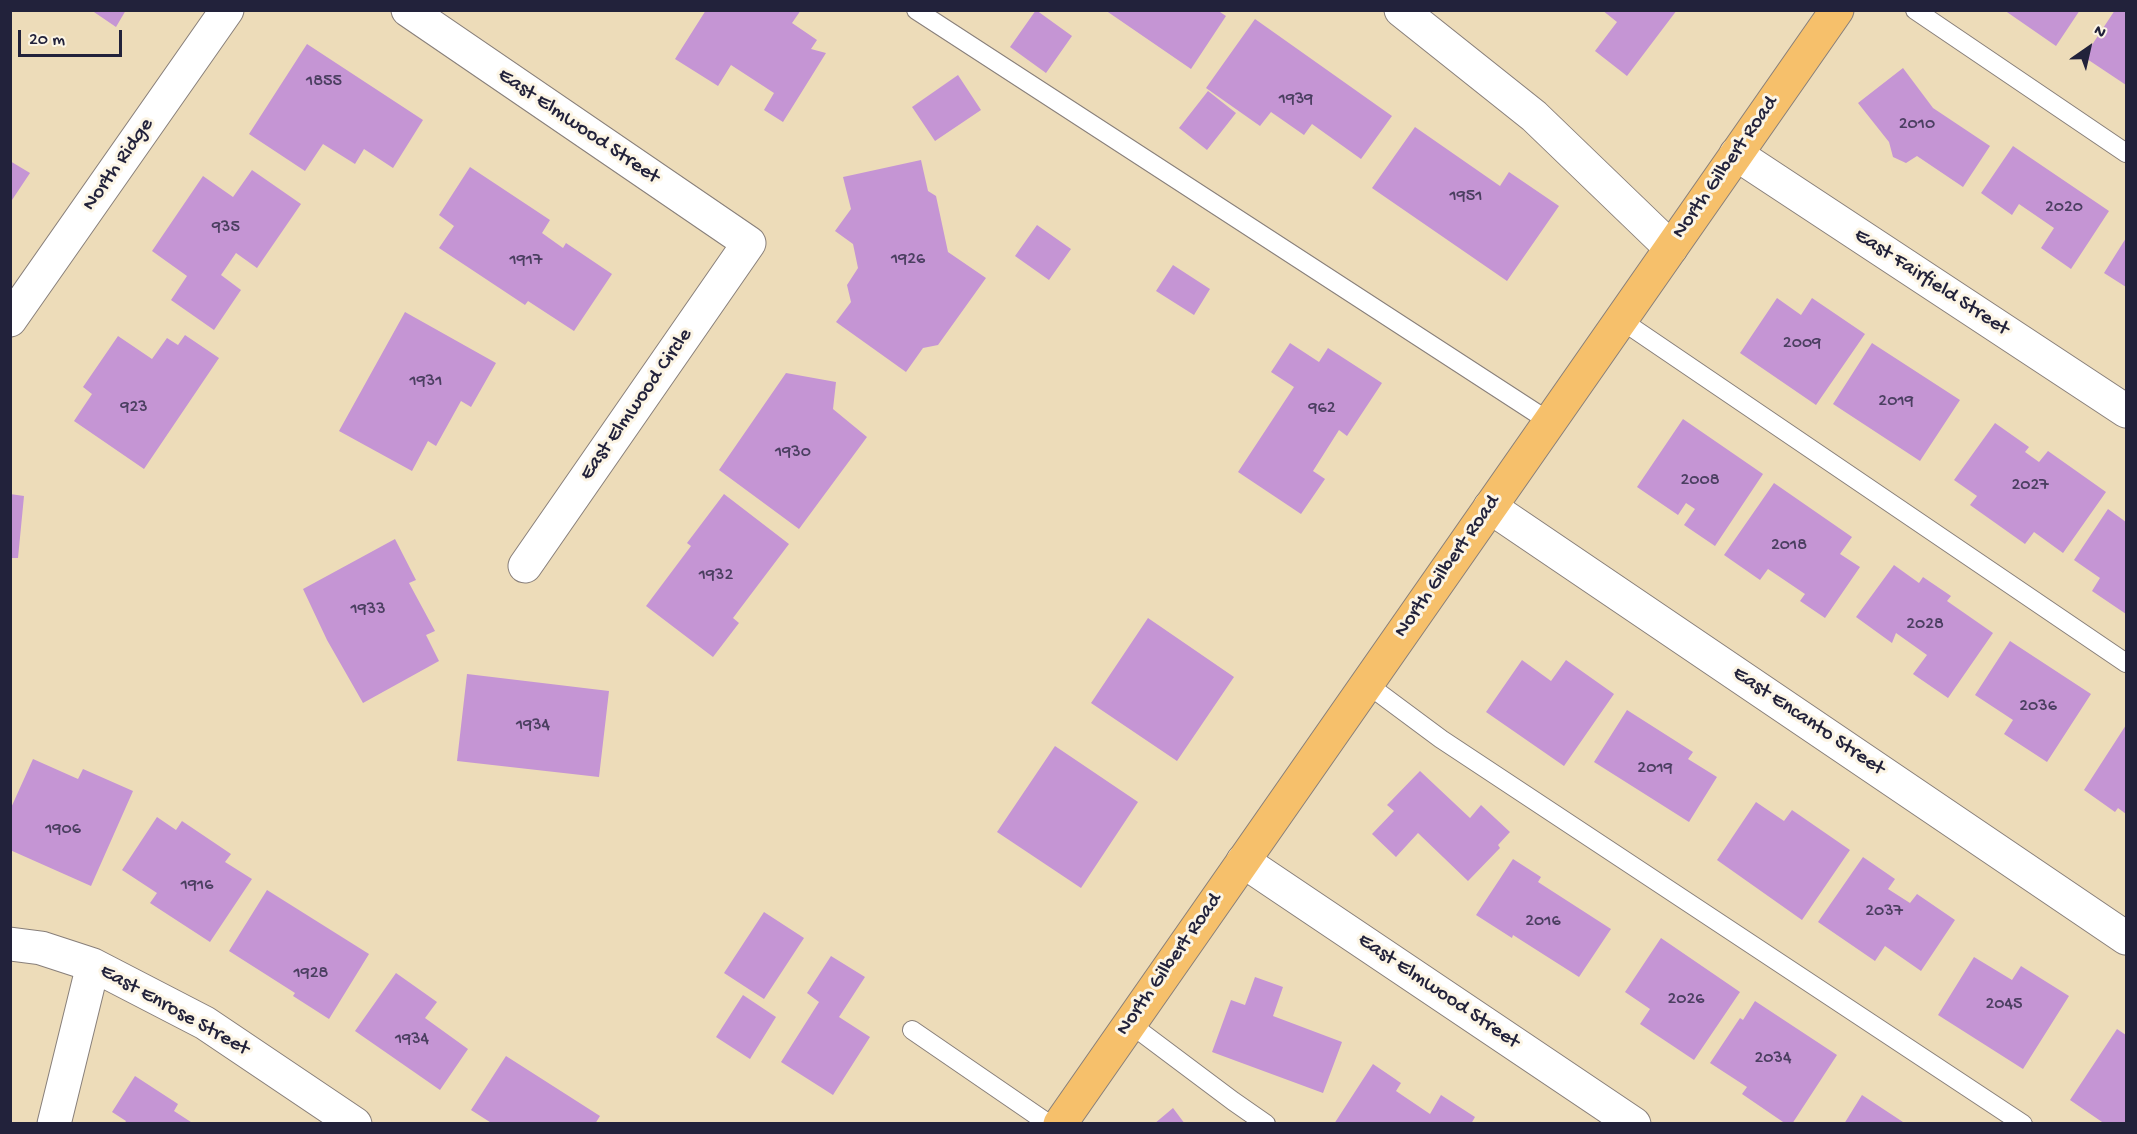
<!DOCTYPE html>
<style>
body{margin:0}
#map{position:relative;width:2137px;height:1134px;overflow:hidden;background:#eddcb9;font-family:"Gochi Hand",sans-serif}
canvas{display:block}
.frame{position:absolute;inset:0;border:12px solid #22223b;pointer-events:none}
.north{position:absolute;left:2059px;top:18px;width:60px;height:60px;-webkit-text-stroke:4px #fcf5e5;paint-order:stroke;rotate:34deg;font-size:16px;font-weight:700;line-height:24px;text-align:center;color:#22223b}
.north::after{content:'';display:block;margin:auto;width:21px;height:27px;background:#22223b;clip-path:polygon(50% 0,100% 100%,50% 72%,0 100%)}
.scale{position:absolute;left:18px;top:30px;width:104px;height:27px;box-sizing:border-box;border:3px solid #22223b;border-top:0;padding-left:8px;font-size:18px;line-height:21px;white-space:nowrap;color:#22223b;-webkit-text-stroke:4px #fcf5e5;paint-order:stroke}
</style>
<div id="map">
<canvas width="2137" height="1134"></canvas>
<div class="frame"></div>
<div class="north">N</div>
<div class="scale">20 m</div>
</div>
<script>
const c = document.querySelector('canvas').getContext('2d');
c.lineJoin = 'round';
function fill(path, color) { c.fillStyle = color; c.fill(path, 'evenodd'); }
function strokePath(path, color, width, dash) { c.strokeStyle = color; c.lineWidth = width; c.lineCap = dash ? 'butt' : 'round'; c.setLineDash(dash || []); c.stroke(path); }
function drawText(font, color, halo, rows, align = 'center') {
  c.font = font + ' "Gochi Hand",sans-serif'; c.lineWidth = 6; c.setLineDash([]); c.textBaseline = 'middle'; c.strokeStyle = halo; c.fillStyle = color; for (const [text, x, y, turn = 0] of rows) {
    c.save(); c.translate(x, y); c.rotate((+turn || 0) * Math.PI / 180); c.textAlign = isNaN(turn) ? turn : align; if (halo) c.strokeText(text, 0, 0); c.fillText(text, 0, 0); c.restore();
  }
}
fill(new Path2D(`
 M91,10h35l-10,17z
 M706,10h95l-9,13 25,17 -6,9 15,4 -43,69 -19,-12 10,-17 -43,-28 -13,21 -43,-27z
 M1036,10l36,26 -26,37 -36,-26z
 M1105,10h112l9,6 -35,53z
 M1602,10h75l-50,66 -32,-25 22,-29z
 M2004,10h76l-24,36z
 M2115,10h11v75l-42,-28z
 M1255,19l137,97 -31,43 -49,-35 -8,11 -33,-23 -11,14 -54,-38z
 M307,44l116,76 -30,48 -29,-19 -9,15 -32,-20 -18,27 -56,-37z
 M1903,68l30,40 57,38 -27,41 -46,-31 -11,7 -13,-6 -4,-15 -31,-39z
 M958,75l23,35 -46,31 -23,-34z
 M1208,91l28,22 -29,37 -28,-22z
 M1415,127l85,59 9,-14 50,34 -52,75 -135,-93z
 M2013,146l96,65 -38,58 -30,-21 13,-20 -35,-24 -7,11 -31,-22z
 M921,160l7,31 8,5 12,56 38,26 -48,67 -15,3 -17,24 -70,-50 15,-20 -4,-17 11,-17 -5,-24 -18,-13 16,-22 -8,-32z
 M10,161l20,12 -20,30z
 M470,167l80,53 -8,13 21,15 3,-5 46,31 -38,57 -46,-30 -3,4 -86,-57 15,-22 -15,-11z
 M252,170l49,34 -44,64 -21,-15 -15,22 20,15 -27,40 -43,-30 16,-24 -35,-25 51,-75 30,21z
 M1037,225l34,24 -22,31 -34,-24z
 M2126,238v49l-22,-14z
 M1173,265l37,24 -16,26 -38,-24z
 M1777,298l24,17 11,-17 53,36 -49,71 -76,-52z
 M405,312l91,51 -25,44 -10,-6 -25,45 -8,-5 -16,30 -73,-40z
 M185,335l34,23 -75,111 -70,-48 18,-27 -9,-7 35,-51 34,23 15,-21 11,7z
 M1290,343l29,19 9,-14 54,35 -35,53 -8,-6 -26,41 12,8 -24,35 -63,-42 56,-85 -23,-15z
 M1872,343l88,57 -40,61 -87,-57z
 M786,373l50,9 -3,27 34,28 -68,92 -80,-59z
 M1683,419l80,55 -48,72 -31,-21 11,-16 -9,-6 -8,12 -41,-28z
 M1995,423l34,24 -4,5 14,10 9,-11 58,41 -43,61 -29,-21 -9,12 -55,-39 7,-9 -23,-16z
 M1774,483l78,54 -12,17 20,13 -35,51 -25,-17 5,-7 -37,-25 -8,11 -36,-25z
 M10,494l14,2 -6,62h-8z
 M724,494l65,50 -56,74 6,5 -26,34 -67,-51 45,-60 -4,-3z
 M2108,509l18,13v92l-34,-23 8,-13 -26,-18z
 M395,539l21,41 -7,3 26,48 -9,4 13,26 -76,42 -36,-63 -24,-51z
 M1894,565l25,18 4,-6 28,19 -4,5 46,32 -45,65 -35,-24 14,-19 -31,-22 -4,10 -36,-26z
 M1148,618l86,59 -57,84 -86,-58z
 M2010,641l81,53 -44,68 -43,-28 9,-14 -38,-25z
 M1522,660l29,21 15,-21 48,34 -50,72 -78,-54z
 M467,674l142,17 -10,86 -142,-16z
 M1627,710l66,42 -5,7 29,18 -28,45 -95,-60z
 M2126,725v89l-8,-6 -3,4 -31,-22z
 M1055,746l83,56 -57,86 -84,-56z
 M33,759l45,20 5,-10 50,22 -42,95 -81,-36v-40z
 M1420,771l50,47 11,-13 29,27 -12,13 2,3 -32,33 -50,-48 -22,24 -24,-23 22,-23 -7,-6z
 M1756,802l28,19 8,-11 58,40 -48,70 -85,-60z
 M157,817l19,13 6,-9 49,33 -6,8 27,17 -42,63 -60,-39 7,-10 -35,-23z
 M1863,857l32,22 -7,10 22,14 7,-9 38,26 -34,51 -36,-25 -10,15 -57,-39z
 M1513,859l28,18 -3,5 73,47 -32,48 -66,-42 -1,3 -36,-23z
 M267,890l102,64 -40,65 -36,-23 2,-3 -66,-42z
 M764,912l40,26 -40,61 -40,-26z
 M1661,938l79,54 -46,68 -54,-36 10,-15 -25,-17z
 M831,956l34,21 -26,40 31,20 -37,58 -52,-33 38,-60 -12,-9z
 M1974,957l38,23 9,-14 48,30 -46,73 -85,-54z
 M396,973l41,29 -12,16 43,31 -28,41 -85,-59z
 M1255,977l28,10 -10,29 69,26 -19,51 -111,-41 19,-52 14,5z
 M743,995l33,22 -26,42 -34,-22z
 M1755,1001l82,54 -45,69h-6l-44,-30 5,-7 -37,-24 30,-45 3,2z
 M2117,1029l9,6v89h-21l-35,-24z
 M506,1056l94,60 -5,8h-102l-22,-14z
 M1373,1064l28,19 -5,8 34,23 11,-19 34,22 -4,7h-137z
 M135,1076l43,28 -4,7 20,13h-70l2,-3 -14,-9z
 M1862,1095l44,29h-62z
 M1173,1108l12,16h-31z`), '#c595d4');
const service = new Path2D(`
 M916,10l634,412
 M1915,10l211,143
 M1621,320l505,343
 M1367,684l74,55 582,385
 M1129,1023l104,78 33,23
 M912,1030l137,94`);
const minor = new Path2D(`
 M408,10l341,233 -224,323
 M1401,10l133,106 137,132
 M1736,154l390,257
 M10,320l217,-310
 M1490,507l636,431
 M1243,861l391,263
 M10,944l31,4 52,17 112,58 150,101
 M54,1124l39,-159`);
const primary = new Path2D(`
 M1060,1124l777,-1114`);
strokePath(service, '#887f7a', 20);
strokePath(minor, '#887f7a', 35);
strokePath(primary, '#887f7a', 35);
strokePath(service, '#fff', 18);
strokePath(minor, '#fff', 33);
strokePath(primary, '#f6c06b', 33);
drawText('18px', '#4b3f61', null, [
 ["1855",324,82],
 ["1939",1296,100],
 ["2010",1917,125],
 ["1951",1466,197],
 ["2020",2064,208],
 ["935",226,228],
 ["1926",908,260],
 ["1917",526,261],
 ["2009",1802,344],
 ["1931",426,382],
 ["2019",1896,402],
 ["923",134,408],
 ["962",1322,409],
 ["1930",793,453],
 ["2008",1700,481],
 ["2027",2030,486],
 ["2018",1789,546],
 ["1932",716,576],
 ["1933",368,610],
 ["2028",1925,625],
 ["2036",2038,707],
 ["1934",533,726],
 ["2019",1655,769],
 ["1906",63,830],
 ["1916",197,886],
 ["2037",1884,912],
 ["2016",1543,922],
 ["1928",311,974],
 ["2026",1686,1000],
 ["2045",2004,1005],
 ["1934",412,1040],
 ["2034",1773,1059]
]);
drawText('21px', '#22223b', '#fcf5e5', [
 ["East Elmwood Street",578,127,34],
 ["North Ridge",119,165,-55],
 ["North Gilbert Road",1726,168,-55],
 ["East Fairfield Street",1931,283,33],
 ["East Elmwood Circle",637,405,-55],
 ["North Gilbert Road",1448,567,-55],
 ["East Encanto Street",1808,722,34],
 ["North Gilbert Road",1170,965,-55],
 ["East Elmwood Street",1438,992,34],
 ["East Enrose Street",174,1011,29]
]);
</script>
